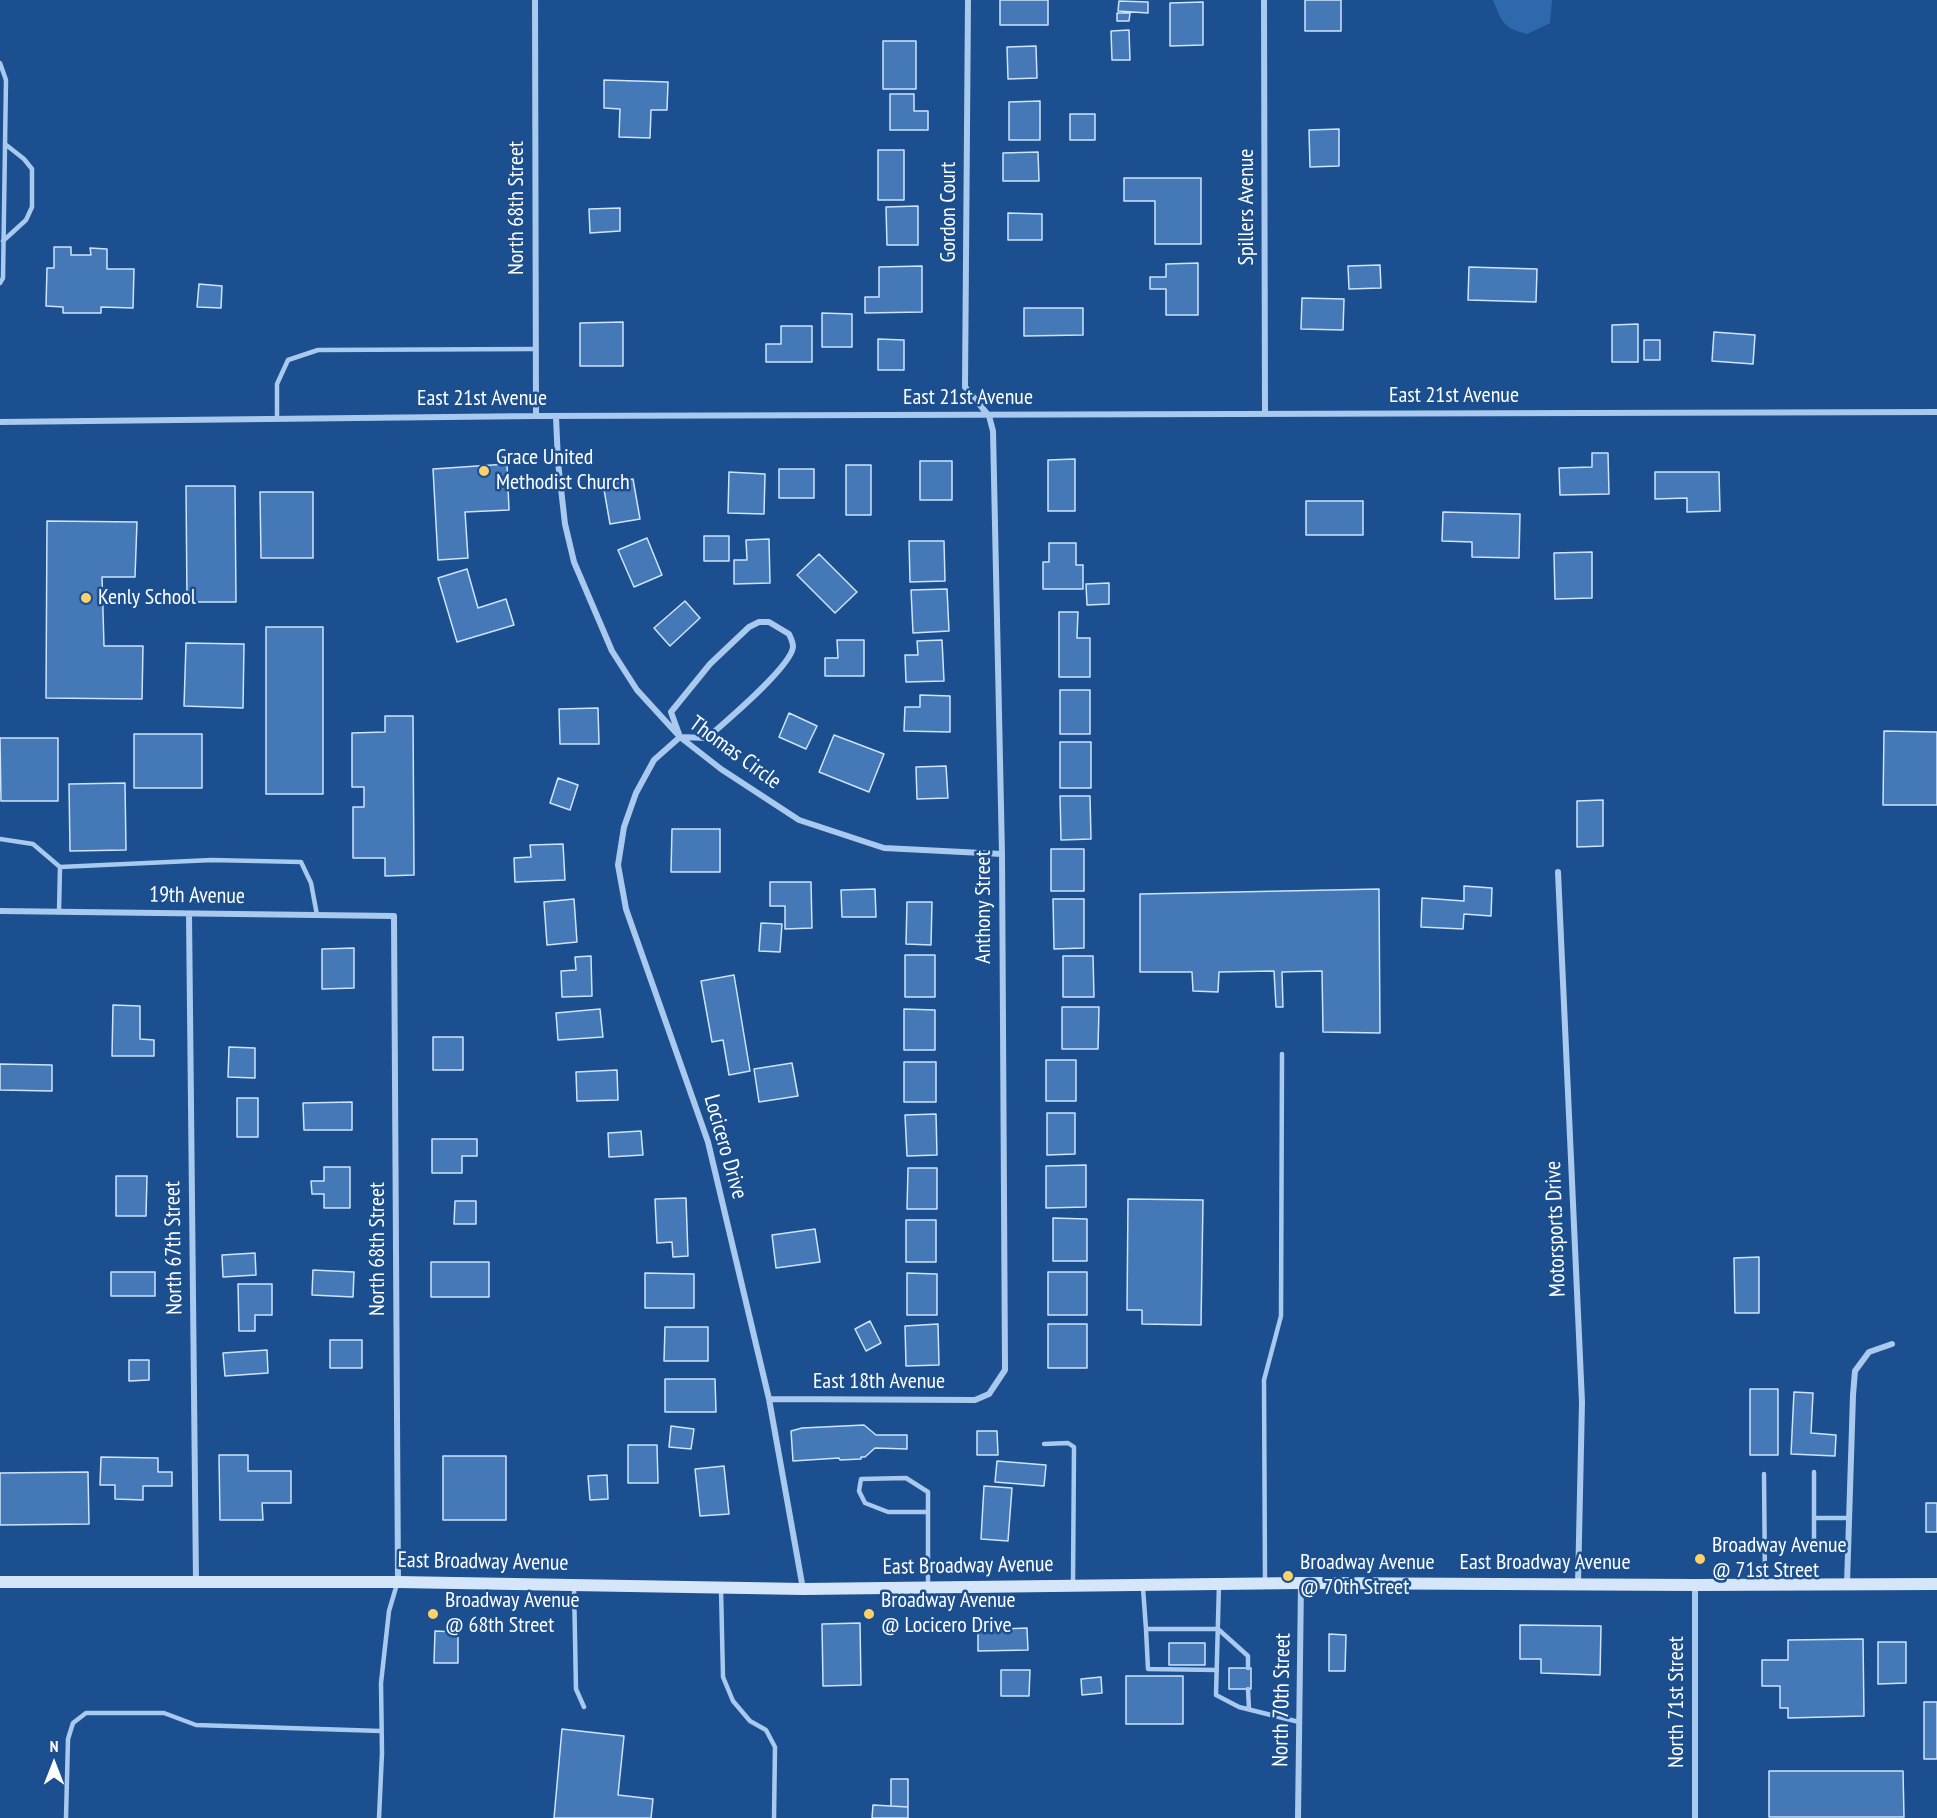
<!DOCTYPE html>
<style>
body{margin:0}
#map{position:relative;width:1937px;height:1818px;overflow:hidden;background:#1b4f8f;font-family:"PT Sans Narrow",sans-serif}
canvas{display:block}
.north{position:absolute;left:24px;top:1734px;width:60px;height:60px;-webkit-text-stroke:4px #1b4f8f;paint-order:stroke;rotate:0deg;font-size:16px;font-weight:700;line-height:24px;text-align:center;color:#fff}
.north::after{content:'';display:block;margin:auto;width:21px;height:27px;background:#fff;clip-path:polygon(50% 0,100% 100%,50% 72%,0 100%)}
</style>
<div id="map">
<canvas width="1937" height="1818"></canvas>
<div class="north">N</div>
</div>
<script>
const c = document.querySelector('canvas').getContext('2d');
c.lineJoin = 'round';
function fill(path, color) { c.fillStyle = color; c.fill(path, 'evenodd'); }
function strokePath(path, color, width, dash) { c.strokeStyle = color; c.lineWidth = width; c.lineCap = dash ? 'butt' : 'round'; c.setLineDash(dash || []); c.stroke(path); }
function drawText(font, color, halo, rows, align = 'center') {
  c.font = font + ' "PT Sans Narrow",sans-serif'; c.lineWidth = 5; c.setLineDash([]); c.textBaseline = 'middle'; c.strokeStyle = halo; c.fillStyle = color; for (const [text, x, y, turn = 0] of rows) {
    c.save(); c.translate(x, y); c.rotate((+turn || 0) * Math.PI / 180); c.textAlign = isNaN(turn) ? turn : align; if (halo) c.strokeText(text, 0, 0); c.fillText(text, 0, 0); c.restore();
  }
}
fill(new Path2D(`
 M1493,0h59l-2,23 -23,11c-24,-6 -25,-12 -34,-34z`), '#2e69ad');
const building = new Path2D(`
 M1000,0h48v25h-48z
 M1305,0h36v31h-36z
 M1119,1l29,1v11l-30,-2z
 M1203,2v43l-33,1v-43z
 M1117,13h13l-1,8h-12z
 M1129,30l1,30h-18l-1,-29z
 M883,41h33v48h-33z
 M1036,46l1,32 -29,1 -1,-32z
 M604,80l64,2 -1,28h-16l-1,28 -31,-1 1,-28 -16,-1z
 M890,94h24v17h14v19h-38z
 M1040,101v39h-31v-38z
 M1070,114h25v26h-25z
 M1339,129v37l-29,1 -1,-37z
 M878,150h26v50h-26z
 M1038,152l1,29h-36v-28z
 M1124,178h77v66h-46v-43h-31z
 M918,206v39h-31l-1,-38z
 M620,208v23l-30,2 -1,-24z
 M1008,213l34,1v26h-34z
 M54,247h17v8h20l-1,-7 17,1v20h27l-1,39 -32,-1v6h-38v-6l-17,-1 1,-38h7z
 M1198,263v52h-32v-26h-16v-12h16v-13z
 M1380,265l1,23 -32,1 -1,-23z
 M922,266v46l-57,1v-16h14v-30z
 M1469,267l68,2 -1,33 -68,-2z
 M199,284l23,2 -1,22 -24,-1z
 M1302,298l42,1 -1,31 -42,-1z
 M1024,308h59v27l-59,1z
 M822,313l30,1v33h-30z
 M623,322v44h-43v-43z
 M1638,324v38h-26v-37z
 M781,326h31v36h-46v-18h15z
 M1714,332l41,3 -2,29 -41,-3z
 M878,339l26,1v30h-26z
 M1644,340h16v20h-16z
 M1592,453h16l1,41 -49,1 -1,-27 33,-1z
 M1075,459v52h-27v-51z
 M920,461h32v39h-32z
 M507,464l2,46 -44,2 3,46 -30,2 -5,-91z
 M846,465h25v50h-25z
 M779,469h35v29h-35z
 M729,472l36,2 -1,40 -36,-1z
 M1655,472h64l1,39 -33,1v-14l-32,1z
 M633,479l7,40 -30,5 -7,-40z
 M186,486h49l1,116h-49z
 M260,492h53v66h-52z
 M1306,501h57v34h-57z
 M1443,512l77,2 -1,44 -47,-1v-15l-30,-1z
 M47,521l90,1 -2,55h-33l2,69h39l-1,53 -96,-1z
 M704,536h25v25h-25z
 M647,538l15,37 -28,12 -16,-37z
 M769,539l1,44 -36,1v-24h13l-1,-20z
 M909,541h35l1,40 -35,1z
 M1049,543h27v22h7v24h-40v-27h6z
 M1592,552v46l-37,1 -1,-46z
 M819,554l38,38 -22,21 -38,-38z
 M467,569l11,39 28,-9 8,26 -57,17 -19,-64z
 M1109,583v21l-22,1 -1,-21z
 M947,589l2,42 -36,2 -2,-43z
 M685,601l15,17 -30,28 -16,-18z
 M1059,612h19l-1,26h13v39h-31z
 M266,627h57v167h-57z
 M837,640h27v36h-39v-18h13z
 M942,640l2,41 -38,1 -1,-27h13l-1,-14z
 M186,643l58,1 -1,64 -59,-2z
 M1060,690h30v44h-30z
 M920,695l30,1v36l-46,-1 1,-24h15z
 M598,708l1,36h-39l-1,-35z
 M789,713l28,13 -11,23 -27,-12z
 M385,716h28l1,159 -29,1v-18h-32v-51h11v-20h-12v-54l33,-1z
 M1884,731l53,1v73h-54z
 M134,734h68v54h-68z
 M834,735l50,19 -15,38 -50,-20z
 M0,738h58v63h-57z
 M1060,742h31v46h-31z
 M946,766l2,32 -31,1 -1,-32z
 M558,778l20,7 -8,25 -20,-7z
 M125,783l1,67 -56,1 -1,-67z
 M1060,796h30l1,43 -30,1z
 M1603,800v46l-26,1v-46z
 M672,829h48v43h-49z
 M563,844l2,36 -50,2 -1,-24 17,-1 -1,-12z
 M1051,849h33v42h-33z
 M770,882h41l1,46 -27,1v-23h-15z
 M1464,886l28,2 -1,28 -27,-2 -1,15 -42,-2 1,-29 42,3z
 M875,889l1,28h-34l-1,-27z
 M1379,889l1,144 -57,-1 -1,-61 -40,1 1,35h-7l-2,-36 -55,1 -1,20 -25,-1 -1,-19h-52v-78z
 M574,899l3,43 -30,3 -3,-43z
 M1053,899h31v49l-30,1z
 M907,902h25l-1,43 -25,-1z
 M761,923l21,1 -2,28 -21,-1z
 M354,948v40l-32,1v-40z
 M905,955h30v42h-30z
 M591,956l1,40 -30,1 -1,-26 15,-1 -1,-13z
 M1063,956h30l1,41h-31z
 M734,975l16,96 -21,4 -6,-35 -11,2 -11,-61z
 M113,1005l27,1v33l14,1v16h-42z
 M1062,1007h37l-1,42h-36z
 M600,1009l3,28 -45,3 -2,-27z
 M904,1009l31,1v40h-31z
 M433,1037h30v33h-30z
 M229,1047l26,1v30l-27,-1z
 M1046,1060h30v41h-30z
 M904,1062h32v40h-32z
 M792,1063l6,33 -39,6 -5,-33z
 M0,1064l52,1v26l-52,-1z
 M617,1070l1,30 -41,1 -1,-29z
 M237,1098h21v39h-21z
 M352,1102v28h-48l-1,-27z
 M1047,1113h28v41l-28,1z
 M936,1114l1,41 -30,1 -2,-41z
 M641,1131l2,24 -34,2 -1,-24z
 M432,1139h45v17h-15v17h-30z
 M1086,1165v42l-40,1v-42z
 M324,1167h26v41h-26v-14h-12l-1,-13h13z
 M908,1168h29v41h-30z
 M116,1176h31l-1,40h-30z
 M686,1198l2,58 -15,1 -1,-15 -15,1 -2,-44z
 M1128,1199l75,1 -2,125 -59,-1v-14h-15z
 M455,1201h21v23h-22z
 M1053,1218l34,1v42h-34z
 M906,1220h30v42h-30z
 M815,1229l5,33 -44,6 -4,-33z
 M255,1253l1,22 -33,2 -1,-22z
 M1759,1257v56h-24l-1,-55z
 M431,1262h58v35h-58z
 M313,1270l41,2 -1,25 -41,-2z
 M111,1272h44v24h-44z
 M1048,1272h39v43h-39z
 M645,1273l49,1v34h-49z
 M907,1273l30,1v41h-30z
 M238,1284h34v31h-17v16h-16z
 M870,1321l11,22 -15,8 -11,-22z
 M938,1324l1,41 -33,1 -1,-40z
 M1048,1324h39v44h-39z
 M665,1327h43v34h-44z
 M330,1340h32v28h-32z
 M267,1350l1,23 -43,3 -2,-23z
 M129,1360h20v20l-20,1z
 M665,1379h50l1,33h-51z
 M1750,1389h28v66h-28z
 M1794,1392l19,1 -2,40 25,2 -1,21 -44,-2z
 M864,1425l12,10h31v14l-32,-1 -10,9h-4v2l-21,1 -1,-2 -46,3 -2,-30 11,-3z
 M671,1426l23,3 -3,20 -22,-2z
 M977,1431h20l1,24h-21z
 M628,1445h29l1,38h-30z
 M219,1455h29v16h43v32h-29l1,17h-43z
 M443,1456h63v64h-63z
 M101,1457l57,1v14h14v14h-29v14l-28,-1v-14h-15z
 M997,1461l49,4 -2,21 -49,-4z
 M724,1466l5,48 -29,2 -5,-47z
 M88,1472l1,52 -89,1v-52z
 M607,1475l1,24 -18,1 -2,-24z
 M984,1486l28,2 -4,53 -27,-2z
 M1926,1503h11v29h-11z
 M860,1623l1,62 -38,1 -1,-62z
 M1520,1625l81,1 -1,49 -59,-2v-14h-21z
 M1027,1628l1,22 -50,1v-21z
 M435,1631l23,1v31h-24z
 M1329,1634l17,1 -1,36h-16z
 M1863,1639l1,77 -76,2v-10h-8v-22h-18v-26h26v-20z
 M1878,1642h28v41l-28,1z
 M1169,1643h36v22h-36z
 M1229,1668h22v21h-22z
 M1001,1670h29l-1,26h-28z
 M1126,1676h57v48h-57z
 M1101,1677l1,16 -20,2 -1,-16z
 M1924,1702h13v57h-13z
 M562,1729l62,7 -6,59 35,4 -2,19h-97z
 M1769,1771h134l1,46h-135z
 M891,1779h17v28l-17,-1z
 M873,1805l35,2v11h-36z`);
fill(building, '#4478b7');
strokePath(building, '#cfe3fa', 1.5);
strokePath(new Path2D(`
 M0,63l6,17 -3,198 -3,5
 M3,241l23,-21 6,-13v-38l-8,-10 -19,-15
 M277,419v-35l11,-24 30,-10 218,-1
 M0,839l33,5 27,23
 M59,912l1,-45 152,-7 89,2 10,21 6,32
 M1044,1444l24,-1 6,4 -1,136
 M1814,1472v46h35
 M1764,1474l1,108
 M927,1512h-39l-23,-9 -6,-12 2,-12 45,-1 22,14v95
 M1814,1518v32
 M1265,1581l-1,-201 17,-64 1,-262
 M1219,1584l-3,111 23,12 60,15
 M574,1585l2,104 8,18
 M1143,1588l3,41h72l30,27v12
 M721,1589l2,88 10,24 17,20 16,9 9,17 -1,71
 M1146,1629l2,40 69,1
 M1248,1689l1,20
 M66,1818l2,-79 5,-16 13,-10h78l32,12 185,6
 M379,1818l3,-65 -1,-70 8,-72 8,-27`), '#a9c9ee', 4.5);
strokePath(new Path2D(`
 M535,0l1,416
 M1264,0l1,414
 M556,417l2,45 7,62 9,38 38,89 25,39 43,47 41,32 78,51 85,28 118,6
 M0,422l536,-6 1401,-4
 M680,737l27,1c17,-15 84,-71 86,-91 0,-4 -2,-9 -4,-13l-20,-12h-10l-10,5 -39,37 -39,48 9,25 -26,23 -18,33 -12,34 -6,38 8,44 82,233 61,257 34,190
 M1558,872l24,530 -4,182
 M0,911l394,5 4,666
 M189,914l7,668
 M769,1399l206,1 14,-6 16,-24 -3,-516 -9,-423 -4,-15 -24,-29 3,-387
 M1847,1584l6,-189 2,-24 14,-19 23,-8
 M1298,1818l3,-235
 M1695,1818v-233`), '#a9c9ee', 6);
strokePath(new Path2D(`
 M0,1582h398l405,7 498,-6 394,2 242,-1`), '#d6e6fa', 12);
for (const [x, y, r, color] of [
 [484,471,6,"#ffd166"],
 [86,598,6,"#ffd166"],
 [1700,1559,6,"#ffd166"],
 [1288,1576,6,"#ffd166"],
 [433,1614,6,"#ffd166"],
 [869,1614,6,"#ffd166"]
]) { const dot = new Path2D(); dot.arc(x, y, r, 0, 2 * Math.PI); c.fillStyle = color; c.fill(dot); strokePath(dot, '#1b4f8f', 2); }
drawText('22px', '#fff', '#1b4f8f', [
 ["Spillers Avenue",1247,207,-90],
 ["North 68th Street",517,208,-90],
 ["Gordon Court",949,212,-90],
 ["East 21st Avenue",1454,396],
 ["East 21st Avenue",968,398],
 ["East 21st Avenue",482,399],
 ["Thomas Circle",735,753,36],
 ["19th Avenue",197,896,1],
 ["Anthony Street",984,907,-90],
 ["Locicero Drive",725,1147,74],
 ["Motorsports Drive",1556,1229,-92],
 ["North 67th Street",174,1248,-91],
 ["North 68th Street",378,1249,-90],
 ["East 18th Avenue",879,1382],
 ["East Broadway Avenue",483,1562,1],
 ["East Broadway Avenue",1545,1563],
 ["East Broadway Avenue",968,1566,-1],
 ["North 70th Street",1282,1700,-89],
 ["North 71st Street",1677,1702,-90]
]);
drawText('22px', '#fff', '#1b4f8f', [
 ["Grace United",496,458],
 ["Methodist Church",496,483],
 ["Kenly School",98,598],
 ["Broadway Avenue",1712,1546],
 ["@ 71st Street",1712,1571],
 ["Broadway Avenue",1300,1563],
 ["@ 70th Street",1300,1588],
 ["Broadway Avenue",445,1601],
 ["@ 68th Street",445,1626],
 ["Broadway Avenue",881,1601],
 ["@ Locicero Drive",881,1626]
], 'left');
</script>
